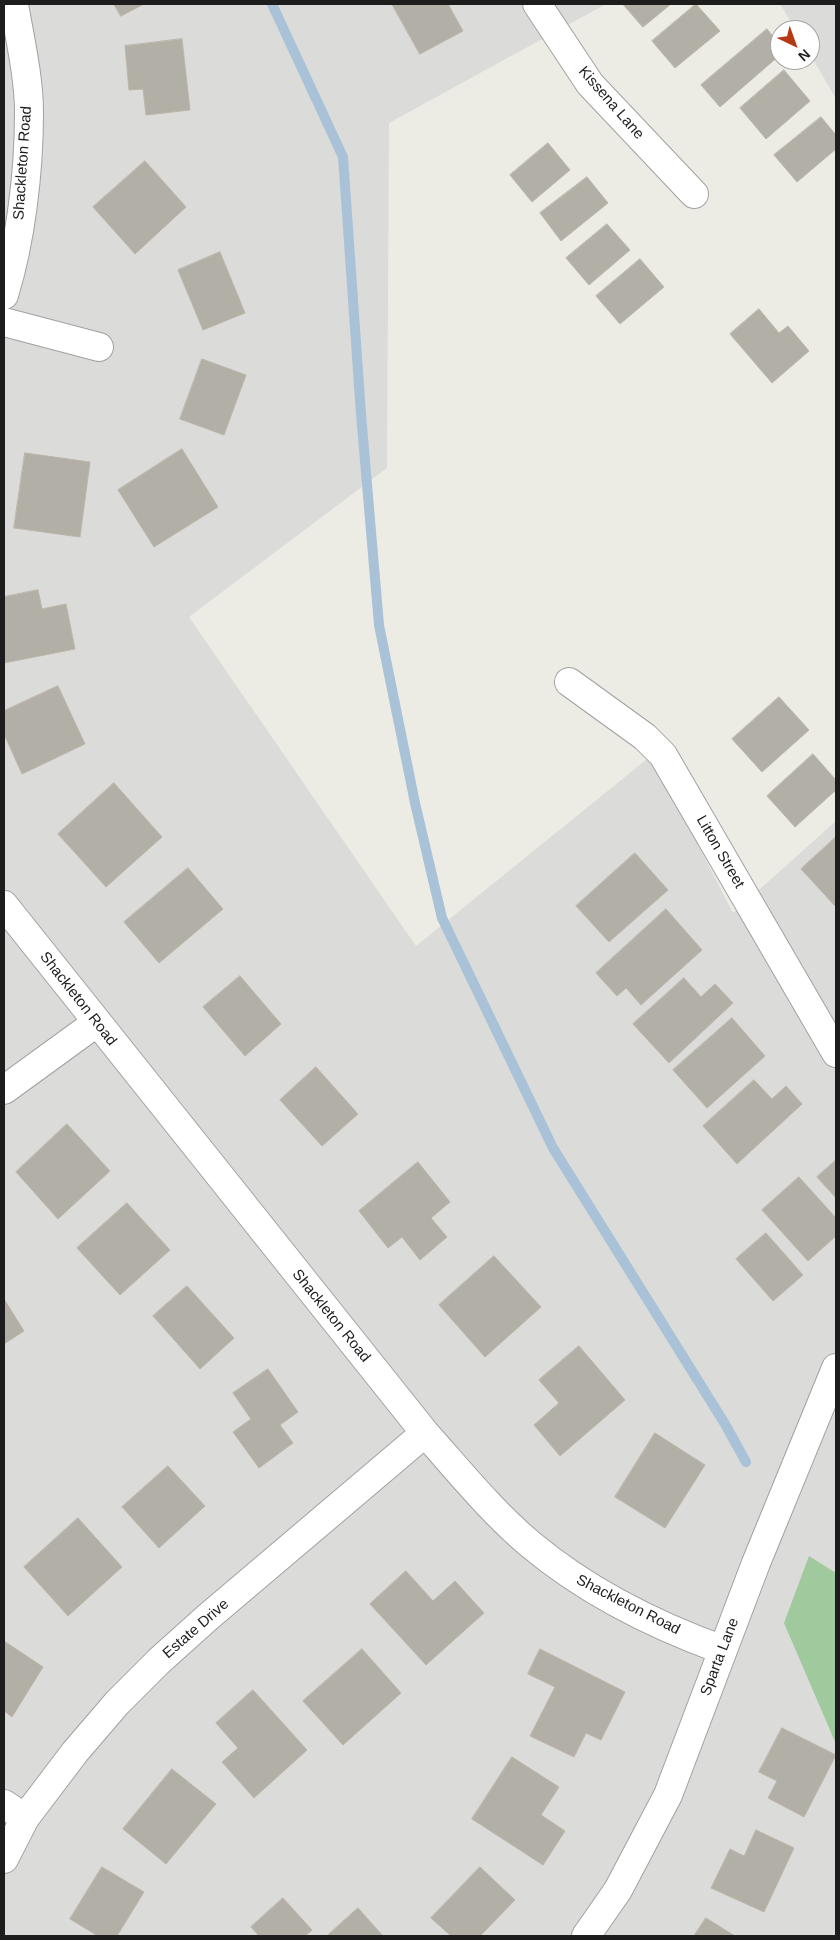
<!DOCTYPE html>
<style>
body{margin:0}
#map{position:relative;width:840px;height:1940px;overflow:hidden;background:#edece4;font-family:Arial,sans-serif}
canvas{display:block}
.frame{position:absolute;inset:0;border:5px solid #1d1d1d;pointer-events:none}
.north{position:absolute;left:770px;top:20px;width:50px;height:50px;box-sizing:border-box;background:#fff;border:1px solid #a5a5a5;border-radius:50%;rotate:138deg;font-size:14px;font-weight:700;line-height:20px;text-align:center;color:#1d1d1d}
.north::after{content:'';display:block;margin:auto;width:18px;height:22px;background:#b73913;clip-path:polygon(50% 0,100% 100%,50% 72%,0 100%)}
</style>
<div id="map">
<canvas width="840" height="1940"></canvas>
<div class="frame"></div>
<div class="north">N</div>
</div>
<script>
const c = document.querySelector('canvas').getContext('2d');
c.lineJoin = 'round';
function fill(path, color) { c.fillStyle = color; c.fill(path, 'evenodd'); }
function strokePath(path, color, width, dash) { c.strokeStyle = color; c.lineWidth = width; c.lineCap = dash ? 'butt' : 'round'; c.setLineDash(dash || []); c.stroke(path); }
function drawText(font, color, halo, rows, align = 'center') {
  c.font = font + ' Arial,sans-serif'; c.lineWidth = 4.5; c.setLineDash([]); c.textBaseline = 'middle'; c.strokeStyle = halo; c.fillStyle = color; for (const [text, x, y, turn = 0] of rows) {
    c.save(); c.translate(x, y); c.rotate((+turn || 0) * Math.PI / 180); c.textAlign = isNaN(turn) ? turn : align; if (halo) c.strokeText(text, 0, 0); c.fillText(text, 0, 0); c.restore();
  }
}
fill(new Path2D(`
 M4,4h602l-217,119 -2,345 -198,149 227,329 236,-191 81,158 103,-92v1115h-832z
 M780,4h56v95l-26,-45v-24h-14z`), '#dbdbda');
fill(new Path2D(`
 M809,1556l27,17v171l-52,-121z`), '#a0c99d');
strokePath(new Path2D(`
 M272,4l71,153 18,257 18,211 36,178 27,115 111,230 172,276 21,38`), '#a9c2d7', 10);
const building = new Path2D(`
 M114,4h30l-23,12z
 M392,4h56l15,27 -43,23z
 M623,4h48l-28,23z
 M696,4l24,27 -45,37 -23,-27z
 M767,29l13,16v10l-60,52 -19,-22z
 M182,39l8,71 -44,5 -3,-26 -14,1 -4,-44z
 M784,70l26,31 -44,38 -26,-31z
 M821,117l15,18v14l-39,33 -23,-27z
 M548,143l22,27 -38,32 -22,-27z
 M145,161l41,46 -51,47 -42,-47z
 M587,177l21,26 -47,38 -21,-28z
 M607,224l23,26 -41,35 -23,-27z
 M220,252l25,61 -42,17 -25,-60z
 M640,259l24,28 -44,37 -24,-28z
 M759,309l20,24 9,-7 21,25 -37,32 -42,-49z
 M202,359l44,16 -22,60 -44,-16z
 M182,449l36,58 -64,40 -36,-57z
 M25,453l65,9 -10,75 -66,-9z
 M38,590l4,19 24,-5 9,45 -71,14v-66z
 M58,686l27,58 -63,30 -18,-40v-23z
 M779,697l30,33 -47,42 -30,-33z
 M813,754l23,26v10l-41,37 -28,-31z
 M114,783l48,54 -56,50 -48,-53z
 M836,837v70l-35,-38z
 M635,853l33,37 -59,52 -33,-36z
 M188,868l35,41 -64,54 -35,-41z
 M666,909l36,41 -61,55 -15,-17 -9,8 -21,-23z
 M240,976l41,48 -36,32 -42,-49z
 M684,978l17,19 14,-13 18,19 -64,60 -36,-39z
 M732,1018l33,38 -58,52 -34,-38z
 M316,1067l42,47 -36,32 -42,-46z
 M754,1080l18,19 14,-13 16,18 -65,60 -34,-38z
 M67,1124l43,47 -52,48 -42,-47z
 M836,1160v38l-19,-21z
 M418,1162l32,40 -19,16 16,19 -27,23 -18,-23 -14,11 -29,-37z
 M799,1177l37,41v18l-28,25 -46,-51z
 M127,1203l43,47 -50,45 -43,-47z
 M766,1233l37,42 -30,26 -37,-42z
 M494,1256l47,51 -56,50 -46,-52z
 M187,1286l47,52 -34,31 -47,-53z
 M4,1299l20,32 -20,13z
 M579,1346l46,54 -65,56 -26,-31 25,-22 -20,-23z
 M268,1369l30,43 -18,13 13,18 -34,25 -26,-36 18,-13 -18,-26z
 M655,1433l50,32 -40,63 -50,-31z
 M168,1466l37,40 -46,42 -37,-41z
 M78,1518l44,49 -54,49 -44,-49z
 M406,1571l27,30 22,-20 29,32 -58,52 -56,-61z
 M4,1641l39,26 -31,50 -8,-6z
 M362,1649l39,44 -58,52 -40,-44z
 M540,1649l85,43 -24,48 -15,-7 -12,24 -44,-21 25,-49 -27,-13z
 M253,1690l54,60 -53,48 -32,-36 16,-14 -22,-25z
 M782,1728l54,27 -32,62 -36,-19 9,-17 -18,-9z
 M512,1757l47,30 -18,28 24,16 -22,34 -71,-46z
 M172,1769l44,35 -50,60 -43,-35z
 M756,1830l38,18 -30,64 -53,-24 19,-39 14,7z
 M102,1867l42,25 -27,44h-19l-28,-17z
 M480,1867l35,33 -35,36h-29l-20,-18z
 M283,1898l29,32 -7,6h-46l-8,-9z
 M358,1908l25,28h-56z
 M706,1918l29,18h-41z`);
fill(building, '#b2afa7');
strokePath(building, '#beb6a8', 1);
const minor = new Path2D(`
 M537,4l53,80 104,110
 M4,295c17,-55 25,-124 25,-182 0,-36 -9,-73 -15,-109
 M4,322l95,25
 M569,682l76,55 18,18 173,298
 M4,905l421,528c34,38 66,78 105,111 56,47 124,81 193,106
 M4,1090l92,-67
 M4,1804l21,14
 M4,1859l21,-41 50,-66 42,-49 42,-42 49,-44 217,-184
 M586,1936l32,-46 50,-95 88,-232 80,-195`);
strokePath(minor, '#a1a1a1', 30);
strokePath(minor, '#fff', 28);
drawText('15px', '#1d1d1d', '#fff', [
 ["Kissena Lane",611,103,49],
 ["Shackleton Road",23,163,-86],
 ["Litton Street",720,852,60],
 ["Shackleton Road",78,999,52],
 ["Shackleton Road",331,1316,51],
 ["Shackleton Road",628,1605,27],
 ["Estate Drive",196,1629,-41],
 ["Sparta Lane",720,1657,-69]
]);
</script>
